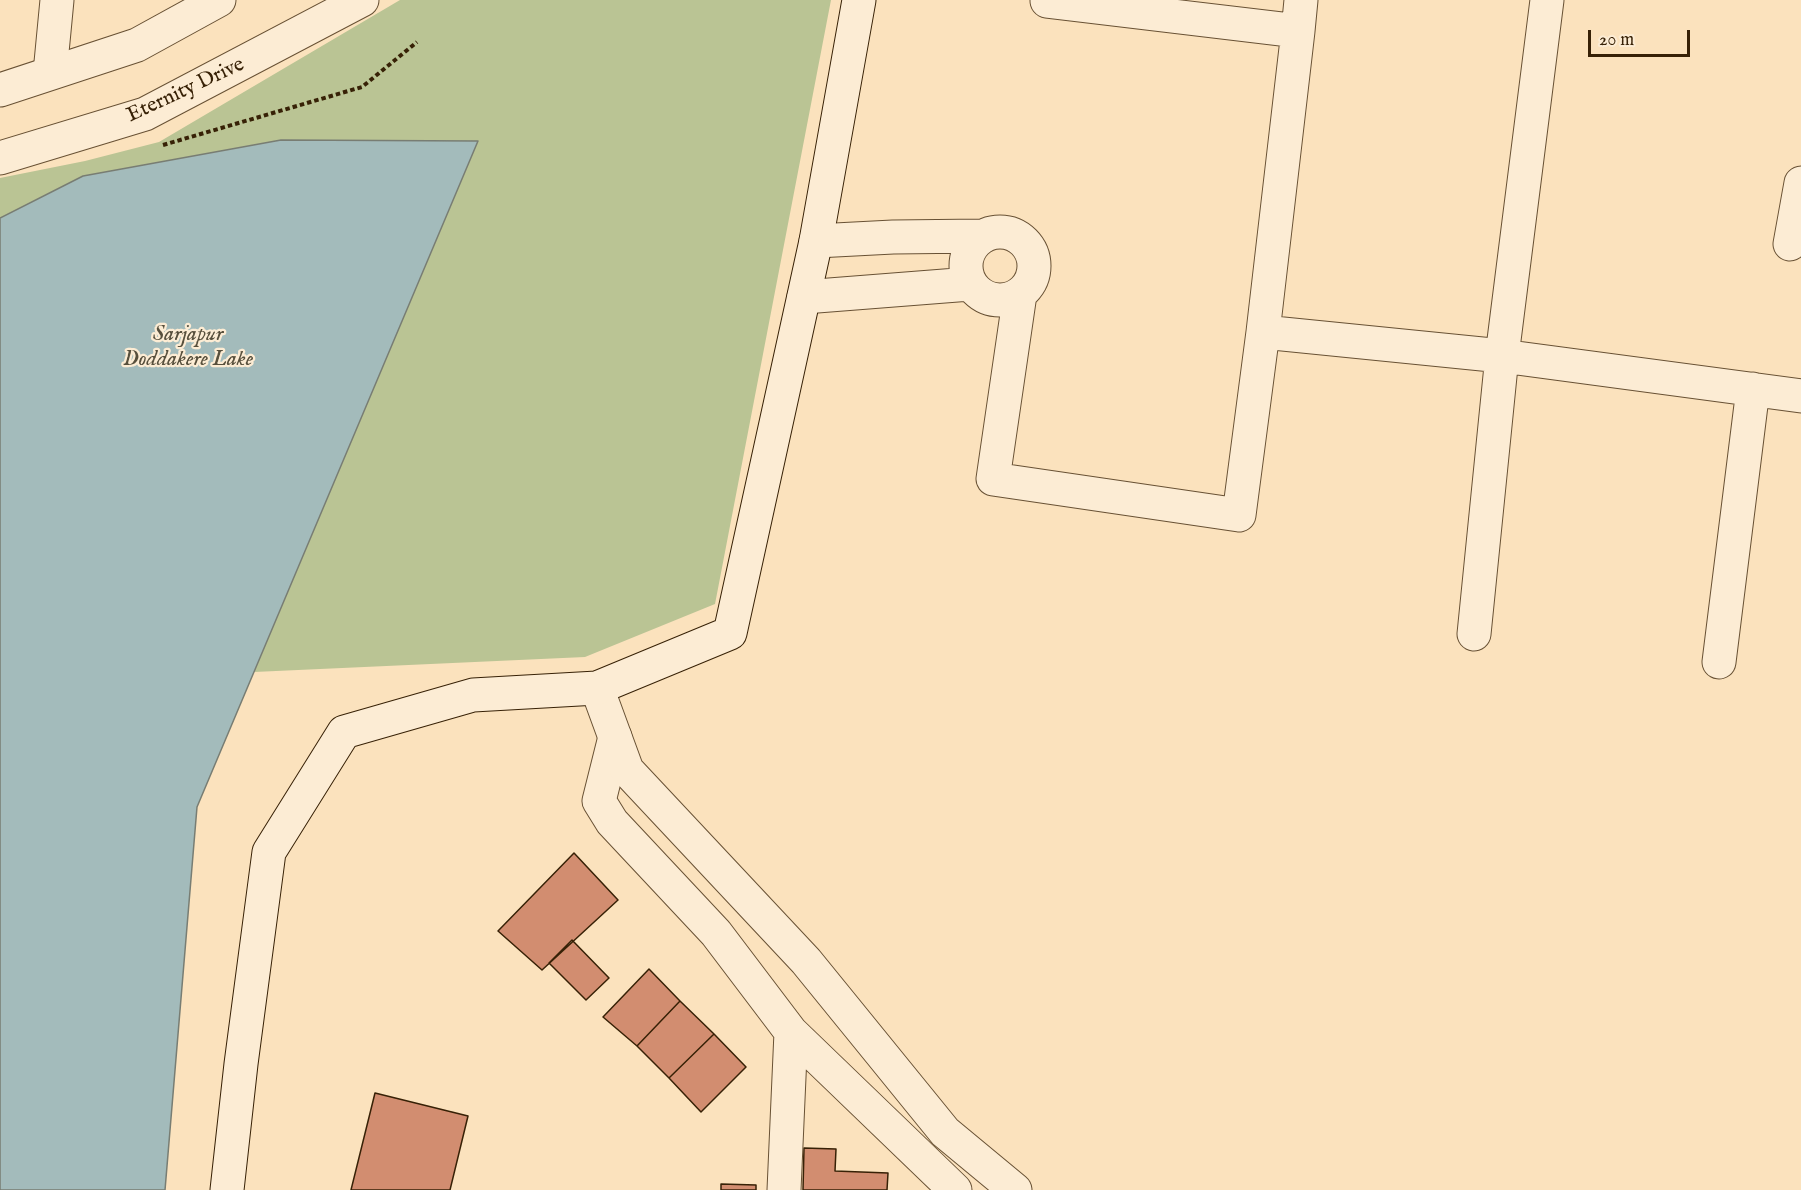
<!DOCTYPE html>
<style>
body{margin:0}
#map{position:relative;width:1801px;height:1190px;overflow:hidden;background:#fbe2bd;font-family:"IM FELL English",serif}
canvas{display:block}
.scale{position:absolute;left:1588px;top:30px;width:102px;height:27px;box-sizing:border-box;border:3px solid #372106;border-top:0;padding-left:8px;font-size:18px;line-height:21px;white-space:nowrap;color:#372106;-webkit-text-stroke:4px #fcecd4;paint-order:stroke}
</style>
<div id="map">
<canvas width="1801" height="1190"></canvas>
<div class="scale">20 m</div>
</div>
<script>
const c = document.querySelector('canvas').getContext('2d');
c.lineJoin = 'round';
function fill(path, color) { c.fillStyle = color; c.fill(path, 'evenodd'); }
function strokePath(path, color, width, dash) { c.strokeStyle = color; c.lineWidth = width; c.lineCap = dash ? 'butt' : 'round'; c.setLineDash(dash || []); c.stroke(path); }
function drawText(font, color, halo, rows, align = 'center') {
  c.font = font + ' "IM FELL English",serif'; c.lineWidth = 4.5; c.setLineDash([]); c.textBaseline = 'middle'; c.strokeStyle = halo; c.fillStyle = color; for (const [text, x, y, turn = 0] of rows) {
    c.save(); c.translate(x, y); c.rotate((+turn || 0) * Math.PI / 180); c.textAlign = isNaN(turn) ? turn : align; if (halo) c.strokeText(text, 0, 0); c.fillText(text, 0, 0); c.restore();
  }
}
fill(new Path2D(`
 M400,0h431l-116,604 -130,53 -331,15 224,-531 -197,-1 -198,36 -83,42v-40l85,-17 74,-19z`), '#bac494');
const water = new Path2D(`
 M281,140l197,1 -281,666 -32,383h-165v-972l83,-42z`);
fill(water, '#a3bbbb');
strokePath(water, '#787d73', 1.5);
const building = new Path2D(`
 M574,853l44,47 -76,70 -44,-39z
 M572,940l37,38 -23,22 -37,-37z
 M649,969l31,32 -43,45 -34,-29z
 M680,1001l34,33 -45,44 -32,-32z
 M714,1034l32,33 -45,45 -32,-34z
 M375,1093l93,23 -18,74h-99z
 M804,1148l32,1 -1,22 53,2 -1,17h-84z
 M721,1184l35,1v5h-35z`);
fill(building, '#d28d70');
strokePath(building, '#372106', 1.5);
const minor = new Path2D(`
 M1298,31l3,-31
 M50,73l7,-73
 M966 266a34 34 0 1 1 68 0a34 34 0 1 1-68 0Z
 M816,241l77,-4 89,-1
 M1790,244l11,-61
 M1020,294l-27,185 246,36 24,-183 35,-301 -251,-30
 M804,297l166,-13
 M1263,332l239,24 299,40
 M1474,634l28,-278 45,-356
 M1719,662l34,-273
 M615,737l-16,64 13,21 104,111 75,99 164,158
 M784,1190l7,-158`);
const tertiary = new Path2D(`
 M0,90l137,-45 82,-45
 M0,158l145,-44 217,-114
 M597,688l30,82 179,191 139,171 70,58`);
const secondary = new Path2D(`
 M227,1190l14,-126 28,-212 75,-120 129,-37 124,-7 133,-55 86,-392 43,-241`);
strokePath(minor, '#685134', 35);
strokePath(tertiary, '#685134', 35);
strokePath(secondary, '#372106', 35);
strokePath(new Path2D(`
 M163,145l199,-58 55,-45`), '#372106', 4, [4.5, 3]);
strokePath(minor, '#fcecd4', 33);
strokePath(tertiary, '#fcecd4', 33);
strokePath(secondary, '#fcecd4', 33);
drawText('21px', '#372106', '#fcecd4', [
 ["Eternity Drive",186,91,-25]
]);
drawText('italic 22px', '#574f3c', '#fcecd4', [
 ["Sarjapur",188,335],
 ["Doddakere Lake",188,360]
]);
</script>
